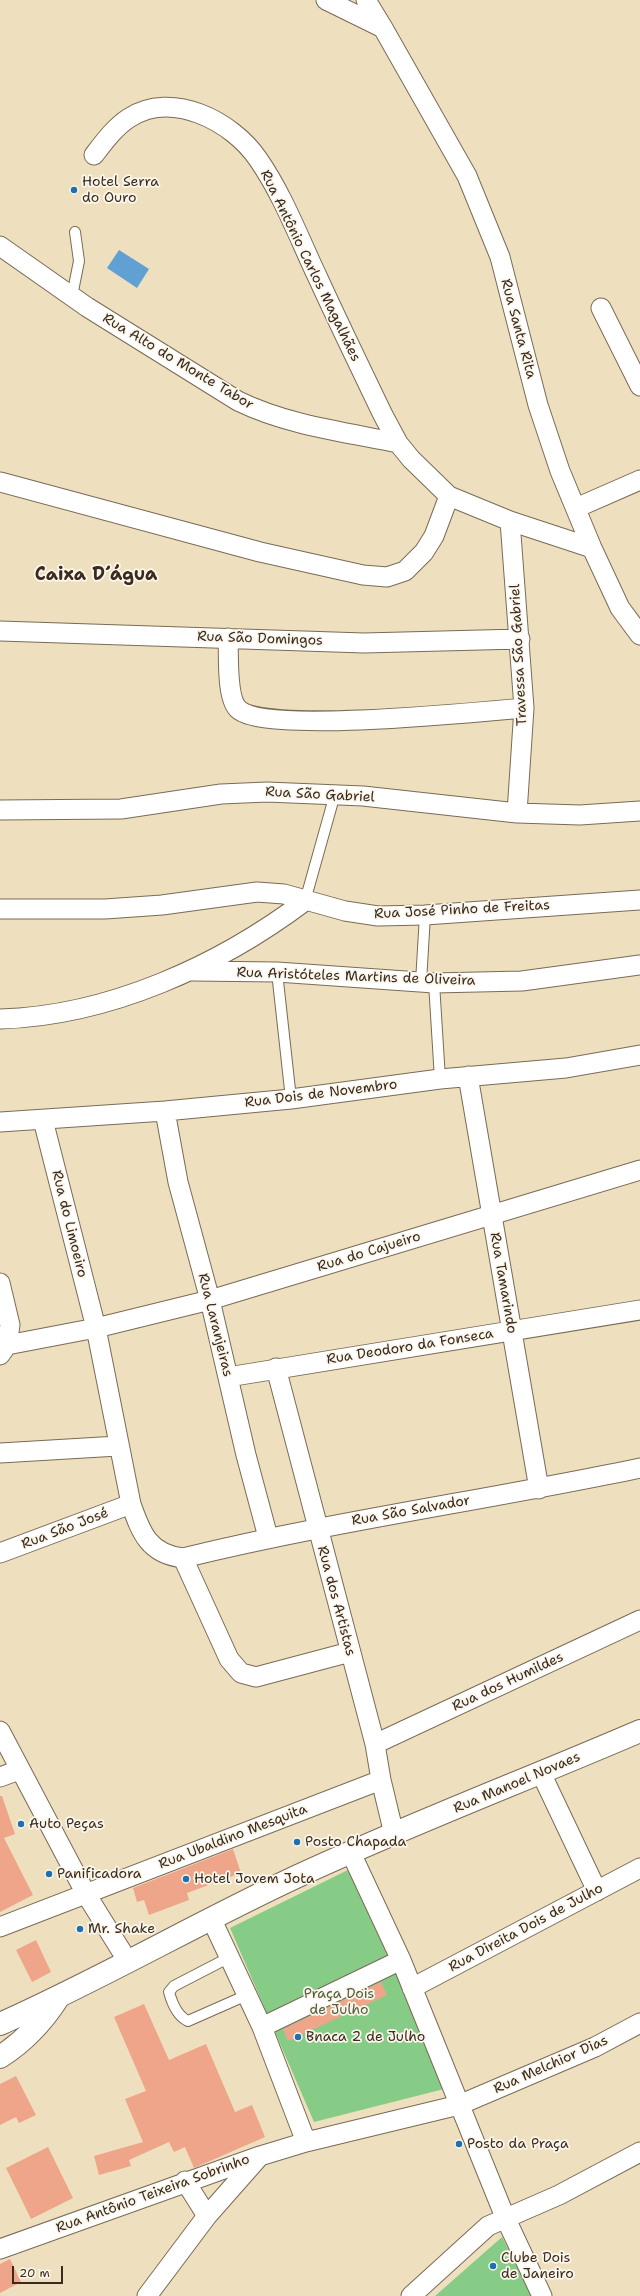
<!DOCTYPE html>
<meta charset="utf-8">
<style>
body{margin:0}
#map{position:relative;width:640px;height:2296px;overflow:hidden;background:#eee0be;font-family:"Shantell Sans",sans-serif}
canvas{display:block}
.scale{position:absolute;left:12px;top:2266px;width:51px;height:18px;box-sizing:border-box;border:2px solid #3b2a1e;border-top:0;padding-left:5px;font-size:12px;line-height:14px;white-space:nowrap;color:#3b2a1e;-webkit-text-stroke:3px #fbf7ec;paint-order:stroke}
</style>
<div id="map">
<canvas width="640" height="2296"></canvas>
<div class="scale">20 m</div>
</div>
<script>
const c = document.querySelector('canvas').getContext('2d');
c.lineJoin = 'round';
function fill(path, color) { c.fillStyle = color; c.fill(path, 'evenodd'); }
function strokePath(path, color, width, dash) { c.strokeStyle = color; c.lineWidth = width; c.lineCap = dash ? 'butt' : 'round'; c.setLineDash(dash || []); c.stroke(path); }
function drawText(font, color, halo, rows, align = 'center') {
  c.font = font + ' "Shantell Sans",sans-serif'; c.lineWidth = 3.5; c.setLineDash([]); c.textBaseline = 'middle'; c.strokeStyle = halo; c.fillStyle = color; for (const [text, x, y, turn = 0] of rows) {
    c.save(); c.translate(x, y); c.rotate((+turn || 0) * Math.PI / 180); c.textAlign = isNaN(turn) ? turn : align; if (halo) c.strokeText(text, 0, 0); c.fillText(text, 0, 0); c.restore();
  }
}
fill(new Path2D(`
 M352,1868l96,220 -134,34 -84,-194z
 M502,2237l30,59h-97z`), '#86cc86');
fill(new Path2D(`
 M119,250l30,19 -12,19 -30,-20z`), '#61a0d3');
fill(new Path2D(`
 M0,1796h2l13,38 -11,4 29,57 -33,17z
 M233,1849l8,24 -54,20 2,7 -40,15 -5,-15 -7,2 -4,-14z
 M36,1940l15,32 -19,10 -16,-32z
 M381,1982l6,13 -99,46 -5,-12z
 M144,2004l25,56 37,-16 29,68 17,-7 13,32 -71,31 -9,-21 -11,5 -5,-10 -40,18 2,6 -32,9 -5,-19 49,-14 -18,-43 21,-8 -32,-74z
 M16,2076l20,39 -17,8 -3,-6 -16,8v-41z
 M48,2147l25,51 -42,21 -25,-51z
 M10,2259l11,23 -21,11v-29z`), '#eea589');
const lane = new Path2D(`
 M72,296l7,-35 -4,-29
 M305,901l30,-107
 M277,972l14,127
 M421,982l4,-67
 M434,983l6,96
 M230,1957l-56,29 -5,6c3,11 8,24 19,29l59,-26`);
const street = new Path2D(`
 M326,0l57,28 84,148 33,81 38,148 22,66 32,77 28,60 20,27
 M366,0l17,28
 M94,155c10,-13 21,-28 35,-37 43,-28 103,3 129,41 25,36 41,79 60,119 21,46 43,91 65,137l15,28 13,16 38,37 61,25 82,27
 M0,246l87,61 151,94c49,24 106,31 160,42
 M601,308l39,78
 M0,482l260,70 103,23 24,2 18,-6 19,-19 10,-16 15,-40
 M576,508l64,-28
 M510,521l14,187 -7,105
 M0,631l364,12 156,-4
 M228,638c1,17 -2,59 10,71 25,25 241,3 286,-1
 M0,810l121,-1 100,-15 46,-2 96,4 154,17 63,2 60,-4
 M0,909h105l57,-4 95,-13 27,2 61,17 33,5 47,-1 215,-15
 M192,971l85,1 157,11 88,-2 118,-16
 M0,1019c109,-3 220,-54 305,-118
 M468,1076l71,413
 M165,1111l13,71 32,118 36,155 22,82
 M43,1120l53,208 35,176c10,29 18,50 52,54 151,-37 305,-58 457,-90
 M0,1122l165,-11 126,-12 149,-20 126,-11 74,-13
 M0,1283l10,42 -3,20
 M0,1355l7,-10 89,-17 114,-28 430,-130
 M276,1368l99,376 6,36 13,54
 M228,1377l412,-67
 M0,1453l118,-7
 M0,1553l131,-49
 M183,1558l46,101 12,14 15,4 94,-25
 M0,1731l86,163 41,66
 M375,1744l265,-124
 M541,1773l56,118
 M0,1777l19,-7
 M351,1853l50,107 104,257 37,79
 M211,1918l51,109 44,115
 M0,1927l381,-147
 M412,1988l228,-120
 M262,2027l139,-67
 M185,2181l22,35
 M0,2249l260,-93 46,-14 153,-37 136,-58 45,-24
 M147,2296l60,-80 52,-59
 M411,2296l77,-70 71,-31 81,-43`);
const secondary = new Path2D(`
 M0,2024c101,-45 197,-101 298,-148 112,-52 228,-96 342,-145
 M0,2057c25,-16 42,-34 58,-59`);
strokePath(lane, '#7a6a56', 12);
strokePath(street, '#7a6a56', 21);
strokePath(secondary, '#7a6a56', 24);
strokePath(lane, '#fff', 10);
strokePath(street, '#fff', 19);
strokePath(secondary, '#fff', 22);
for (const [x, y, r, color] of [
 [74,190,4,"#1f6fb2"],
 [21,1824,4,"#1f6fb2"],
 [297,1842,4,"#1f6fb2"],
 [49,1874,4,"#1f6fb2"],
 [186,1879,4,"#1f6fb2"],
 [80,1929,4,"#1f6fb2"],
 [298,2037,4,"#1f6fb2"],
 [459,2144,4,"#1f6fb2"],
 [493,2266,4,"#1f6fb2"]
]) { const dot = new Path2D(); dot.arc(x, y, r, 0, 2 * Math.PI); c.fillStyle = color; c.fill(dot); strokePath(dot, '#fbf7ec', 1.5); }
drawText('14px', '#3b2a1e', '#fbf7ec', [
 ["Hotel Serra",82,182],
 ["do Ouro",82,198],
 ["Auto Peças",29,1824],
 ["Posto Chapada",305,1842],
 ["Panificadora",57,1874],
 ["Hotel Jovem Jota",194,1879],
 ["Mr. Shake",88,1929],
 ["Bnaca 2 de Julho",306,2037],
 ["Posto da Praça",467,2144],
 ["Clube Dois",501,2258],
 ["de Janeiro",501,2274]
], 'left');
drawText('14px', '#3b2a1e', '#fbf7ec', [
 ["Rua Antônio Carlos Magalhães",310,266,64],
 ["Rua Santa Rita",518,329,75],
 ["Rua Alto do Monte Tabor",178,362,31],
 ["Rua São Domingos",260,639,2],
 ["Travessa São Gabriel",519,655,-93],
 ["Rua São Gabriel",320,795,3],
 ["Rua José Pinho de Freitas",462,910,-3],
 ["Rua Aristóteles Martins de Oliveira",356,977,2],
 ["Rua Dois de Novembro",321,1094,-7],
 ["Rua do Limoeiro",69,1224,76],
 ["Rua do Cajueiro",369,1252,-17],
 ["Rua Tamarindo",503,1283,80],
 ["Rua Laranjeiras",215,1325,76],
 ["Rua Deodoro da Fonseca",410,1347,-9],
 ["Rua São Salvador",411,1511,-10],
 ["Rua São José",65,1529,-21],
 ["Rua dos Artistas",336,1601,75],
 ["Rua dos Humildes",508,1682,-25],
 ["Rua Manoel Novaes",517,1783,-23],
 ["Rua Ubaldino Mesquita",233,1837,-21],
 ["Rua Direita Dois de Julho",526,1928,-28],
 ["Rua Melchior Dias",551,2065,-24],
 ["Rua Antônio Teixeira Sobrinho",153,2194,-20]
]);
drawText('14px', '#525b3d', '#fbf7ec', [
 ["Praça Dois",339,1994],
 ["de Julho",339,2010]
]);
drawText('bold 18px', '#3b2a1e', '#fbf7ec', [
 ["Caixa D´água",96,575]
]);
</script>
